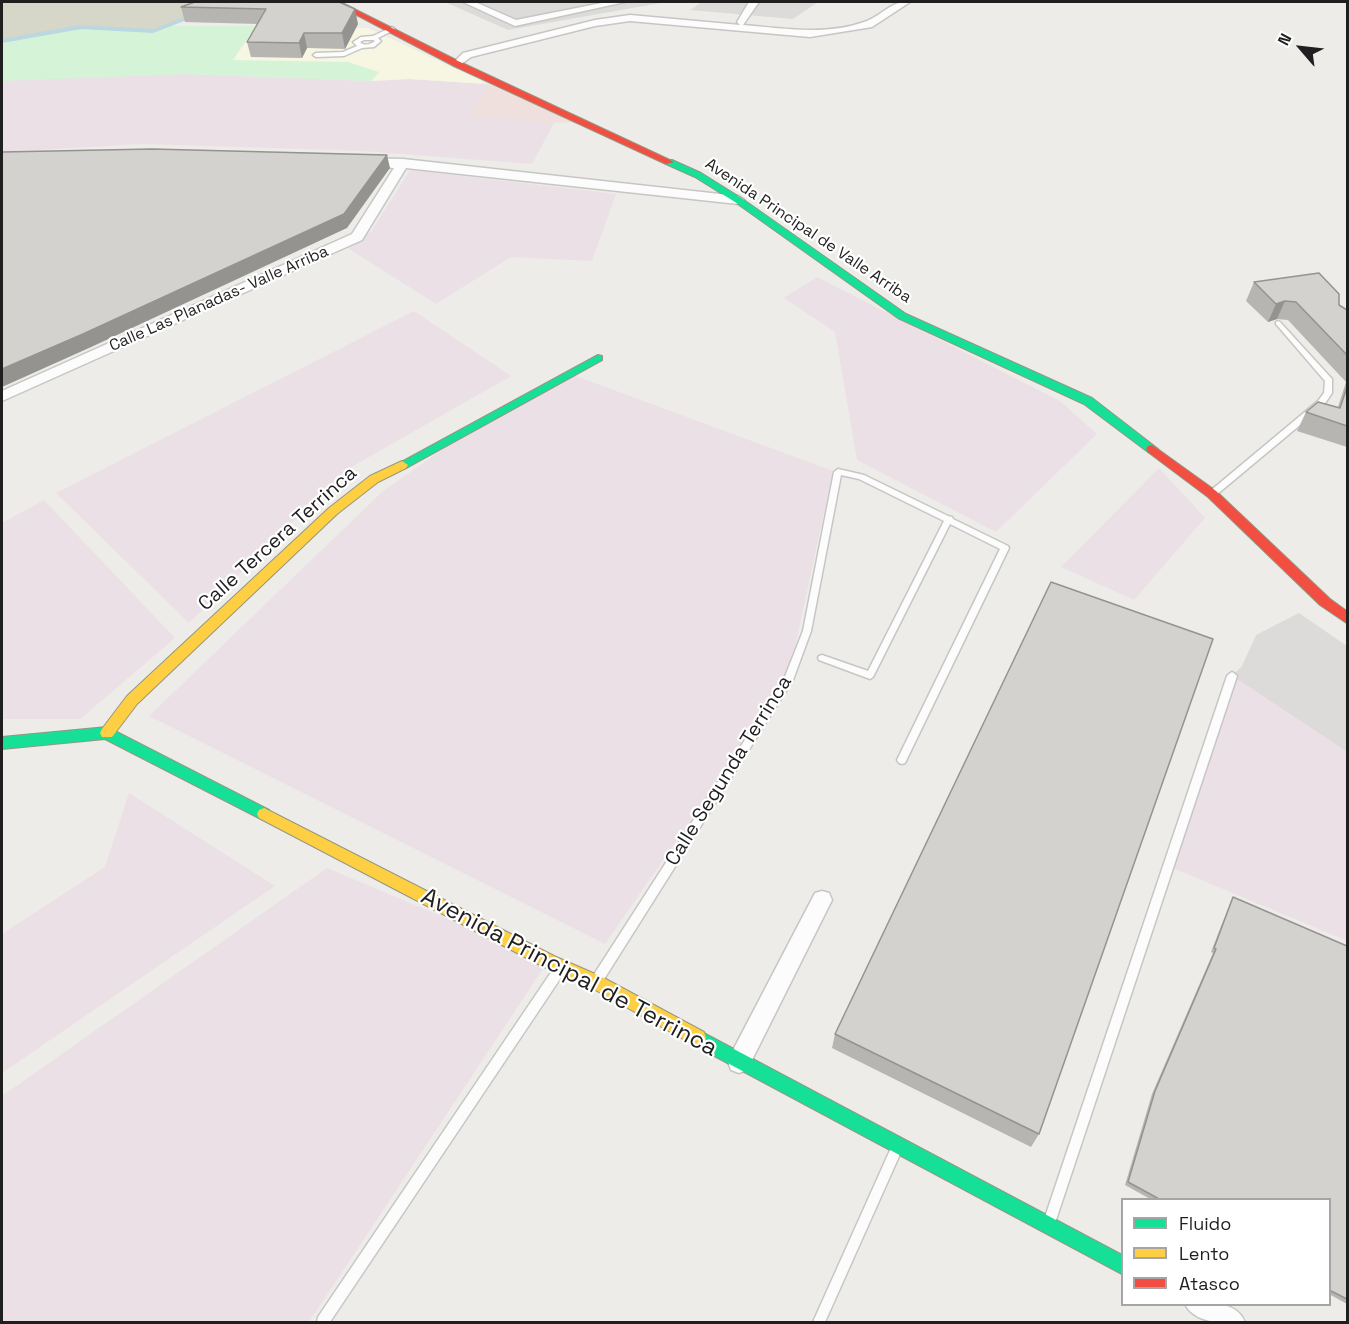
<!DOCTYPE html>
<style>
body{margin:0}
#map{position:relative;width:1349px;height:1324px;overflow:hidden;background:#edece8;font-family:"Space Grotesk",sans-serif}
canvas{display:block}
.frame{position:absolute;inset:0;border:3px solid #1f1f1f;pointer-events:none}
.legend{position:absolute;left:1121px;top:1198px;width:210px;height:108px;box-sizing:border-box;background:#fff;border:2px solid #a5a5a5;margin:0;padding:8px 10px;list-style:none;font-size:18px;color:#1f1f1f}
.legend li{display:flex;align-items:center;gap:12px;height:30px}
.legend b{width:30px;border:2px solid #a5a5a5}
.north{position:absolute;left:1271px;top:18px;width:60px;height:60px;-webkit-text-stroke:4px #fff;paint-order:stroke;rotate:298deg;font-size:16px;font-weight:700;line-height:24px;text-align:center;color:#1f1f1f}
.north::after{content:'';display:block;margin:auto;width:21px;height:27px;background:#1f1f1f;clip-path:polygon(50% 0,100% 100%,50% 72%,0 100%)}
</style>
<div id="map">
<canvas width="1349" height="1324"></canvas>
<div class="frame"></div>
<ul class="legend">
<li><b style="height:8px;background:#16e098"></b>Fluido</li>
<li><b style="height:8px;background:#ffcf43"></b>Lento</li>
<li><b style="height:8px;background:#f24e42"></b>Atasco</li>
</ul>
<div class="north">N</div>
</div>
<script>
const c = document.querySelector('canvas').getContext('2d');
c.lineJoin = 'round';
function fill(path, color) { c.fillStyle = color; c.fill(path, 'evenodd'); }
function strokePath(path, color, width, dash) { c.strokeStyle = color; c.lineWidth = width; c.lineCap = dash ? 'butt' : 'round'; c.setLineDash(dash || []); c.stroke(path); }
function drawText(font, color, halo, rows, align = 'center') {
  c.font = font + ' "Space Grotesk",sans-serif'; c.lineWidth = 4.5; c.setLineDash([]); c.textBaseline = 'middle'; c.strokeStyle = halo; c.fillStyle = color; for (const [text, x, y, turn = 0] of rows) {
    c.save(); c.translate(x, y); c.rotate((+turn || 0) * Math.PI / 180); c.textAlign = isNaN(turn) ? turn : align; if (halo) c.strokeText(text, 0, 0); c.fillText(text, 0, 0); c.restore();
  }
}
fill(new Path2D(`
 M445,2h212l4,1 -153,27z
 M702,2l51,1 65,-1 -25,17 -103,-9z
 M1299,613l48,33v106l-115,-76 10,-10 14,-31z`), '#dcdbd9');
fill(new Path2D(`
 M488,84l93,38 -37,1 -75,-8z`), '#efe0dd');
fill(new Path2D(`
 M185,74l185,7 39,-2 79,5 -18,31 84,8 -22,41 -170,-13 -218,-7 -142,8v-72z
 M410,170l206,24 -24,67 -81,-4 -75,47 -90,-57 25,-15z
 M817,277l243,124 37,33 -101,98 -139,-72 -22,-128 -51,-34z
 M414,311l97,65 -165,94 -157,153 -133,-130z
 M573,375l260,96 -45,209 -183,264 -456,-228 233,-224 88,-62z
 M1159,468l46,50 -71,82 -73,-33z
 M44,500l131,138 -95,81h-78v-196z
 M1232,676l115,76v189l-179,-75z
 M129,793l146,93 -273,187v-139l103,-67z
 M327,868l221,93 -239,361h-307v-226z`), '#ebe0e6');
fill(new Path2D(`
 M256,26l112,2 120,56 -79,-5 -38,2 8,-9 -146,-12z`), '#f6f6e3');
fill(new Path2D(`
 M2,2h221l-70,29 -72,-4 -79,13z`), '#d6d6c9');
fill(new Path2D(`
 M167,26h89l-23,34 115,2 31,10 -8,9 -186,-7 -183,7v-41l79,-13 72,4z`), '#d5f4d7');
strokePath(new Path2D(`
 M2,41l79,-14 72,4 39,-15`), '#bbd8e0', 4);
const lane = new Path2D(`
 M392,27l3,2 -1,1 -16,8 3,3 -7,6 -12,1 -18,8 -28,1 -3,-2 3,-2 27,-1 14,-6 -4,-4 8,-5 12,-1zM364,40h9l2,1c-5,4 -11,5 -15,1z
 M1278,321l2,1 52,57v14l-8,12 -109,91h-6l-1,-2 1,-2 109,-91 6,-8 1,-12 -49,-57v-2z
 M838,469l26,6 84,41 4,1 1,2 55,27 1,2 -104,215 -3,1 -3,-1 -2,-3 103,-211 -50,-25 -77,153 -3,2 -51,-19 -1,-2 1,-2 3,-1 46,16 76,-150 -85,-42 -18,-4 -30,156 -18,49 -192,304 -4,1 -4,-1 -1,-4 1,-4 191,-297 19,-48 31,-159z
 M1232,672l3,2 2,2 -181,544 -2,4 -4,2 -4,-2 -2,-4 183,-544 2,-2z
 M560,964l4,1 1,4 -1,4 -234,349h-13l1,-5 238,-352z
 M895,1146l4,2 2,4 -76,170h-12l78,-174z`);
const street = new Path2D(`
 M463,2h12l41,18 91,-18h18l-110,24z
 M749,2h10l-16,23c39,3 83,11 121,-3 17,-5 27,-22 46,-20l-38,25 -62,10 -180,-16 -35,5 -124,31 -14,10 -5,-3 11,-11 132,-33 35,-5 110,10 -3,-3z
 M364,158l39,1 335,37 6,4 -6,4 -332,-36 -44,72 -360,161v-10l350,-157 42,-66 -34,-3 -2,-3z
 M822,891l7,2 3,7 -85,170 -8,3 -8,-3 -3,-8 3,-8 84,-161z
 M1185,1304c22,0 50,-5 60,18 -20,2 -50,2 -60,-18z`);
const fast = new Path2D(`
 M666,160h6l29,13 40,25 165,116 186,84 66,51 -6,4 -4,-1 -64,-48 -186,-86 -163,-116 -40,-25 -29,-13z
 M598,355l4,1v4l-196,108 -4,1 -6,-4z
 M107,727l162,83 2,4 -2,4 -5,2 -5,-2 -154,-79 -103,10v-12z
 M698,1030l424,225v19l-430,-230 -2,-6 2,-6z`);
const slow = new Path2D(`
 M402,461l6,4 -2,3 -28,14 -41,32 -200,190 -25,33h-10l-2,-4 2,-4 25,-33 202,-188 41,-32z
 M264,808l290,148 48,21 102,55 2,6 -2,6 -6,2 -6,-2 -102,-57 -48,-21 -283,-148 -2,-4 2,-4z`);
const jam = new Path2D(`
 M332,2h8l120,60 214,100 -8,2 -212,-98z
 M1152,445l64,46 114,108 18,13v12l-28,-19 -112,-108 -60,-45 -2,-3 2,-3z`);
strokePath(lane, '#c6c6c4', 3);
strokePath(street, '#c6c6c4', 3);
strokePath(fast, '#949780', 2);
strokePath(slow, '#949780', 2);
strokePath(jam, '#949780', 2);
fill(lane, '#fcfcfc');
fill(street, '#fcfcfc');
fill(fast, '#16e098');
fill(slow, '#ffcf43');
fill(jam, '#f24e42');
fill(new Path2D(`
 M339,2l19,22 -13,25 -38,-1 -5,10 -51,-1 -4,-15 11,-18 -73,-2 -4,-15z
 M1254,282l85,23 8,5v137l-50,-16 9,-19 32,-5 8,-25 -58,-62 -11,-1 -9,3 -22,-21z
 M1233,897l114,49v358l-18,-10v-94h-177l-27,-15 27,-91 61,-141 -2,-1 20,-51z
 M835,1034l204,100 -8,13 -199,-99z`), '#b6b5b1');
fill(new Path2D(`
 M355,9l3,15 -13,25 -3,-16z
 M304,33l3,15 -5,10 -3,-15z
 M387,155l3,13 -43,60 -258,120 -87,39v-18z
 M1285,301l-8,18 -9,3 8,-18z`), '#949390');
const building = new Path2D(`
 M195,2h144l16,7 -13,24h-38l-5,10 -52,-1 19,-33 -85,-2z
 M152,149l235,6 -43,59 -261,120 -81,35v-217z
 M1319,273l20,21v11l8,5v45l-51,-53 -11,-1 -9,3 -22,-22z
 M1347,387v39l-41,-14 12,-10 22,6z
 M1051,582l162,57 -174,495 -204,-100z
 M1233,897l114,49v353l-18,-9v-90h-168l-33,-18 27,-91 61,-142 -2,-1z`);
fill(building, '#d4d2ce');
strokePath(building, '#949390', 1.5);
drawText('16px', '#1f1f1f', '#fff', [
 ["Avenida Principal de Valle Arriba",808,231,34],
 ["Calle Las Planadas- Valle Arriba",219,299,-24]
]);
drawText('20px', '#1f1f1f', '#fff', [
 ["Calle Tercera Terrinca",278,539,-42],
 ["Calle Segunda Terrinca",729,771,-58]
]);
drawText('24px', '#1f1f1f', '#fff', [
 ["Avenida Principal de Terrinca",569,973,28]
]);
</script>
